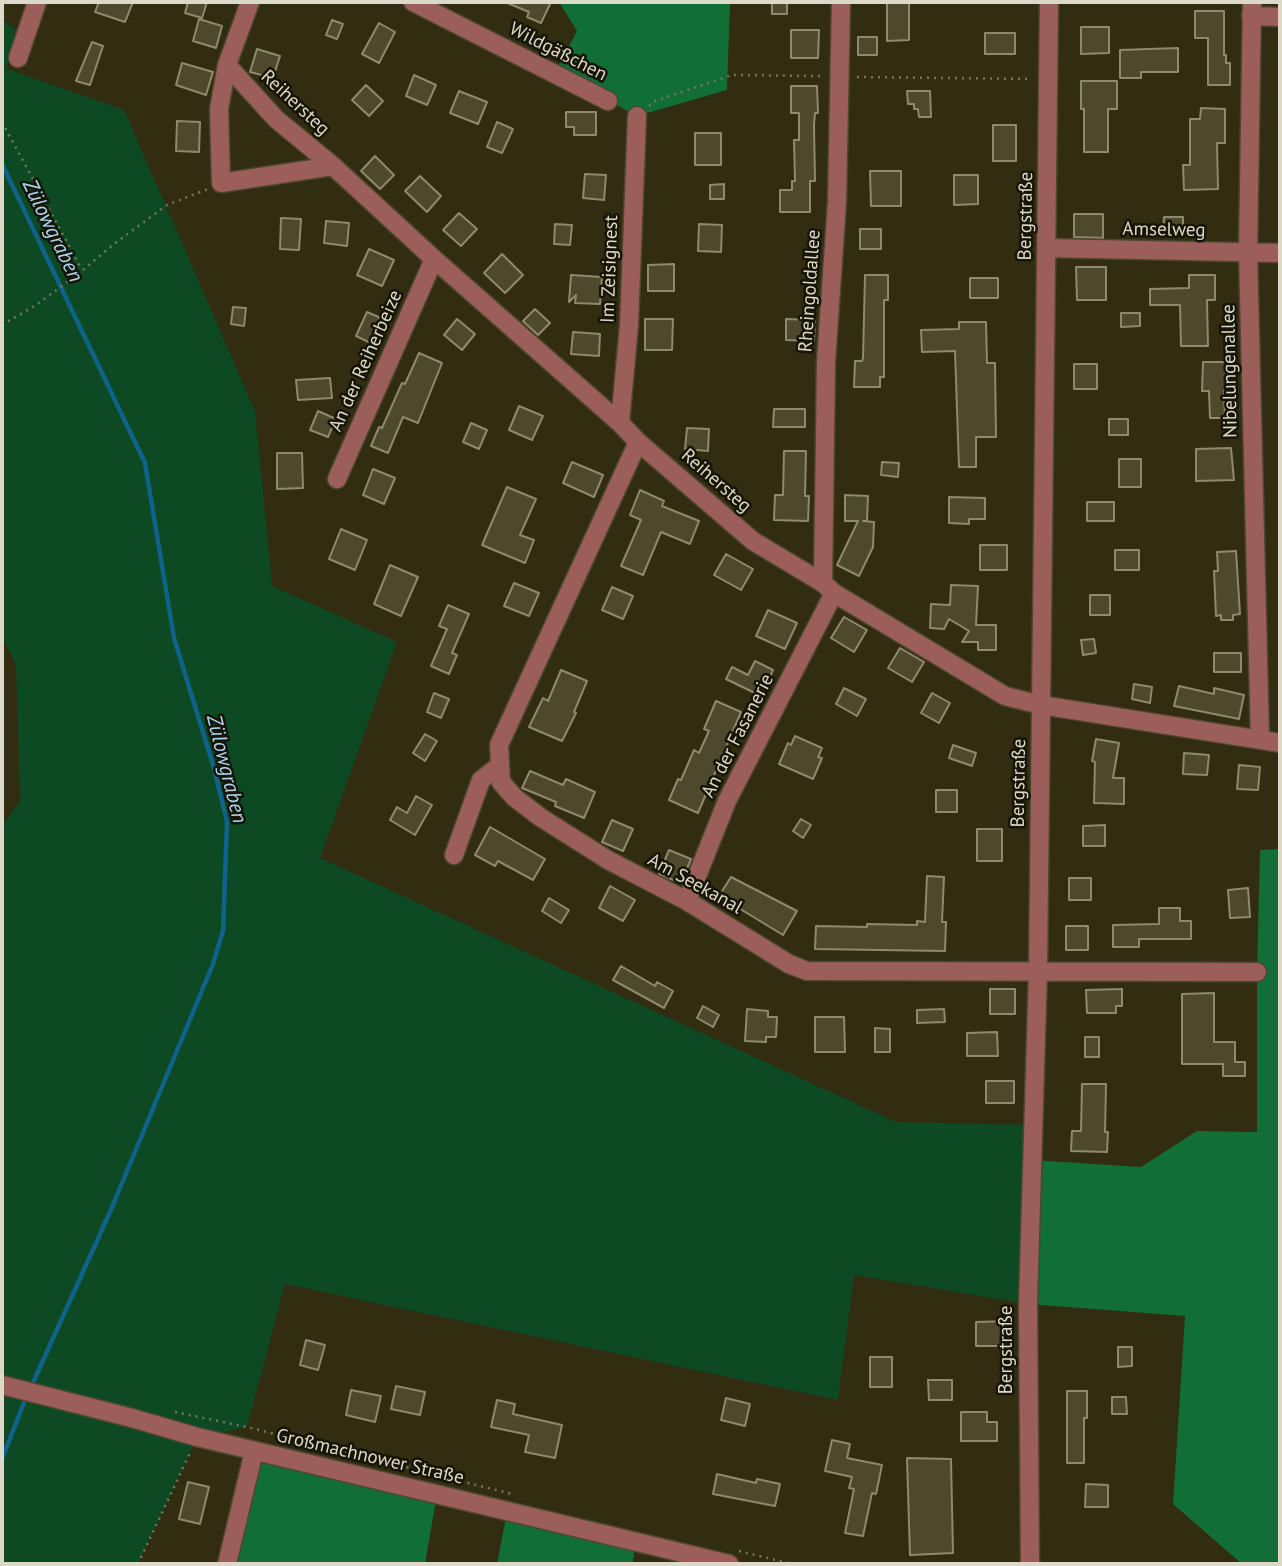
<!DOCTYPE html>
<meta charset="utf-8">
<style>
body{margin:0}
#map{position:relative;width:1282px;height:1566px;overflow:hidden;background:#322c10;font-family:"PT Sans",sans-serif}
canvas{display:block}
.frame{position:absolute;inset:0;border:4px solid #dcd9c8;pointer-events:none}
</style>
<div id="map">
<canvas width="1282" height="1566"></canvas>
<div class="frame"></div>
</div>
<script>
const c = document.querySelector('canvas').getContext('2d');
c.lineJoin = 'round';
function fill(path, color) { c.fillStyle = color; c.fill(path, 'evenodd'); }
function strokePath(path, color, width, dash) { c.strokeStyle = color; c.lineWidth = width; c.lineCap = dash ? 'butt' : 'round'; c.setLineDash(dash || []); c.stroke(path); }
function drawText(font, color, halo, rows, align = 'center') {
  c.font = font + ' "PT Sans",sans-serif'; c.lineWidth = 5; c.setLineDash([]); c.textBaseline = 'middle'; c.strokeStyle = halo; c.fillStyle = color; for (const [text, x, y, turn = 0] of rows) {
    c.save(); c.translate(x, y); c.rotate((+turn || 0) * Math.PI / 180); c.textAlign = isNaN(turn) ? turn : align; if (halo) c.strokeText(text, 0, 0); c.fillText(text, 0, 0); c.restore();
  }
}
fill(new Path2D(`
 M2,19l24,20 -21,29 119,42 131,301 17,175 125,56 -77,216 576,264 139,3 -7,179 -174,-29 -16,125 -553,-116 -38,143 -50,11 -59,126h-136v-738l18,-25 -4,-137 -14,-27z`), '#0d4a24');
fill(new Path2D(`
 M559,2h171l-3,88 -90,26 -82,-44 22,-41z
 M1280,849v715h-38l-69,-60 12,-188 -157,-12 5,-144 108,7 56,-36 60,1v-160l3,-122z
 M243,1459l132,22 62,13 -12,70h-203z
 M507,1512l127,38 -1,14h-136z`), '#126e37');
strokePath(new Path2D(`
 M2,164l143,299 29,175 40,130 13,54 -4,109 -10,33 -103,248 -79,175
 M2,1459l25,-64`), '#0f638a', 4.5);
const building = new Path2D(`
 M99,2h34l-8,20 -30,-10z
 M188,2h19l-5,16 -17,-5z
 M505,2h46l-10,21 -14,-6 2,-5z
 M772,2h15v12h-15z
 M887,2h22v38l-22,1z
 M1195,11h29v44h2v8h4v22h-22v-47h-13z
 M199,19l23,7 -6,22 -23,-7z
 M332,20l11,4 -6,15 -11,-4z
 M379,23l16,9 -16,31 -17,-9z
 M1081,27h28v26l-28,1z
 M791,30h28l-1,28h-27z
 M985,33h30v21h-30z
 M858,37h19v18h-19z
 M92,42l11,4 -13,39 -14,-4z
 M1178,48v24h-37v6h-21v-28z
 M257,49l23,7 -7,22 -23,-6z
 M182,63l31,9 -7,23 -30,-10z
 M414,75l22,10 -9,20 -21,-9z
 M1081,81h36v28h-9v43h-24v-43h-3z
 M366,85l17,16 -14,15 -17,-16z
 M791,86h26l1,27h-3l-1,12 1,56h-5v31h-30v-22h12v-9h3l-1,-41h5v-27h-8z
 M459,91l28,11 -9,22 -28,-11z
 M907,91h23l1,26h-12l-1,-8h-4v-5h-6z
 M1201,108l24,1v34h-8l1,46 -34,1 -1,-25h7v-46h10z
 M566,112h30v23h-22v-8h-8z
 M177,121l23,1 -1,30 -23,-1z
 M497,122l16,7 -11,24 -15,-6z
 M993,125h23v36h-23z
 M695,133h26v32h-26z
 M375,156l19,19 -14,14 -19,-18z
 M870,171h31v35h-30z
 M585,174l21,1 -2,25 -21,-2z
 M954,175h24v29l-24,1z
 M420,176l21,20 -14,16 -22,-21z
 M724,184v15h-14v-14z
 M459,213l18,16 -16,17 -18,-16z
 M1074,214h29v24l-29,-1z
 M1164,217h19v15h-20z
 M281,218l20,1 -2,31 -19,-1z
 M326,221l23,2 -2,23 -23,-3z
 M555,224l17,1 -2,20 -16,-1z
 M699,224l23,1 -1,27 -23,-1z
 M860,229h21v20h-21z
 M369,249l25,11 -12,26 -25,-11z
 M502,254l21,21 -18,18 -21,-20z
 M674,264v27h-26v-26z
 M1076,267h30v33h-29z
 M571,275l31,2 -2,27 -25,-1 1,-8 -7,7z
 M865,275h23v25h-4v77h-4v10h-26l1,-26h7l1,-3z
 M1189,275h26v25h-8l1,46h-27l-1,-41h-30v-16l39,-1z
 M970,278h28v20h-28z
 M233,307l13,1 -2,18 -13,-2z
 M535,309l15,14 -12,12 -15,-14z
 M367,312l21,9 -11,25 -21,-10z
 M1121,313h19v13l-19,1z
 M457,319l18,15 -13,16 -18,-15z
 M645,319h28l-1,31h-27z
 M786,319l29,1 -1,21 -28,-1z
 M959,322h27l1,41h8l1,74h-20v30h-17l-4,-116 -33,1 -1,-22 38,-1z
 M573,332l27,2 -1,22 -28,-2z
 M419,353l23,10 -24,60 -15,-6 -15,36 -17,-7 8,-19 3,1 20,-45 3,1z
 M1203,362h29v29h-8l1,27h-15l-1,-27h-7z
 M1074,364h23v25h-23z
 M330,378l2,20 -34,2 -2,-20z
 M519,406l24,10 -11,24 -23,-10z
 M774,409h31v18h-32z
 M318,411l18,8 -8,18 -18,-7z
 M1109,419h19v16h-19z
 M471,423l16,7 -8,19 -16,-7z
 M687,428l22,1 -1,22 -23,-2z
 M1231,448l3,32 -38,1v-32z
 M784,451h22l-1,45h4l-1,25 -34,-1 1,-25h8z
 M277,453h25l1,35 -26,1z
 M1119,459h22v28h-22z
 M572,462l31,13 -9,22 -31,-14z
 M882,462l17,1 -1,14 -17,-2z
 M373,469l22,9 -11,26 -21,-9z
 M507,487l29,12 -16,36 14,5 -9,23 -43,-18z
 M640,490l24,11 -2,5 37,15 -9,23 -29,-12 -18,43 -22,-9 20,-46 -11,-5z
 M845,495l23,1 -1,25h-4l11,1 -1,25 -14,29 -22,-11 21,-44h-13z
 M949,497l36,1v21h-16v5l-20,-1z
 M1087,502h27v19h-27z
 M341,529l26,11 -12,30 -26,-11z
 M980,545h27v25h-27z
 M1115,550h24v20h-24z
 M1236,551l4,63 -7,1v5h-12v-5l-5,1 -2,-45h4l-1,-19z
 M726,554l27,15 -12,21 -27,-15z
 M390,565l28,12 -17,39 -27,-12z
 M514,583l25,10 -10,23 -25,-10z
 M951,585l27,1 -2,39h20v25h-18v-8h-16l7,-11 -20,-12 -5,10 -14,-1 1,-24 19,1z
 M612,587l21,9 -10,23 -21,-9z
 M1090,595h20v20h-20z
 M448,605l21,9 -17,39 5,2 -8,19 -18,-8 16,-37 -8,-3z
 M768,610l29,13 -12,26 -29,-13z
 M844,617l23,13 -13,22 -23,-14z
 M1094,639l2,14 -13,2 -2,-15z
 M900,648l24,14 -12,20 -24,-14z
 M1214,653h27v19h-27z
 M755,661l18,9 -12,26 -35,-17 6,-12 16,8z
 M561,670l26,11 -13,31 2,1 -14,28 -33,-14 14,-29 5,3z
 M1134,684l18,3 -2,16 -18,-4z
 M1179,686l35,8v-6l30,7 -5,24 -65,-13z
 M844,688l22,11 -9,17 -21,-12z
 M434,693l15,6 -8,19 -14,-6z
 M932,693l18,10 -11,20 -18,-10z
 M716,701l25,11 -43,101 -29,-13 9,-21 3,1 13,-30 5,3 10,-22 -5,-2z
 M425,734l12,7 -12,20 -12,-8z
 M795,736l27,12 -4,9 4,1 -9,21 -34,-15 9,-21 3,2z
 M1096,739l23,4 -6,35h11v26l-30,-1 1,-41 -3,-1z
 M953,745l23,8 -4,13 -23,-8z
 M1184,753l25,2 -2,20 -24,-1z
 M1239,765l21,2 -2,23 -21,-1z
 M530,771l33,14 3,-6 29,13 -11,26 -29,-12 1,-4 -34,-14z
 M936,790h21v22h-21z
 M416,796l16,9 -17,30 -25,-15 7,-13 10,6z
 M801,819l10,6 -8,13 -10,-7z
 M612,820l21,9 -10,22 -21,-9z
 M1105,825v21h-22v-20z
 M490,827l55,32 -12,21 -35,-19 -3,5 -20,-11z
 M977,829h25v32h-25z
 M669,850l22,9 -10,24 -22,-9z
 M927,876l17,1 -2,45h4l-1,29 -130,-2 1,-23 51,1v-3l50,1v-4l8,1z
 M731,877l66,34 -14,24 -64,-39z
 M1069,878h22v22h-22z
 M610,886l25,14 -12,21 -24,-13z
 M1248,888l2,29 -20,1 -2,-28z
 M549,898l20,12 -8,13 -19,-12z
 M1159,908h21v13h11v18h-52v8h-26v-22l46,-1z
 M1066,926h22v24h-22z
 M621,966l34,20 2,-4 16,9 -9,17 -51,-28z
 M990,989h25v25h-25z
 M1122,989v17h-6v7h-29l-1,-23z
 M1214,993v49h21v20h10v14h-22v-12h-41v-70z
 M703,1006l16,9 -6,12 -16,-9z
 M747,1009l21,2v6h9l-1,20h-10v5l-21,-1z
 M944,1009l1,13 -28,1v-13z
 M815,1017h29l1,35h-30z
 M875,1028l15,1v23h-15z
 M997,1032l1,24h-31v-23z
 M1085,1037h14v20h-14z
 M986,1081h28v22h-28z
 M1082,1084h24l-1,48h3l-1,20 -36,-1 1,-20h9z
 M1010,1321v25h-34v-24z
 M306,1340l19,5 -7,25 -18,-5z
 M1118,1347h14v19l-14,1z
 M870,1357h22v30h-22z
 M928,1380h24v20h-23z
 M396,1386l29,6 -5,23 -29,-6z
 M351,1390l30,6 -6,26 -29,-7z
 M1067,1391h20v27h-3v45h-17z
 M1112,1397h14l1,17h-15z
 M726,1398l24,6 -5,22 -24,-6z
 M497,1400l18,4 -2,10 49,11 -7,33 -30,-6 4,-17 -38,-8z
 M961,1412h26v10h10v19h-36z
 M832,1440l18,4 -3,14 35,7 -6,29 -4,-1 -9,43 -18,-3 9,-44 -5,-1 3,-11 -27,-6z
 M907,1458l44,1 2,94 -43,2z
 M717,1474l39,9 1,-4 23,5 -5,22 -62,-12z
 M188,1482l21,5 -9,37 -21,-5z
 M1086,1484l22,1v22h-23z`);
fill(building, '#4e482c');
strokePath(building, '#90896b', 2);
const minor = new Path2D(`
 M250,2l-23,63 -8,44 2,74 112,-17
 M413,2l195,99
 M1252,2l-4,251 12,486
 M1251,16l29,1
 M18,58l19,-56
 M227,65l49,54 57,47 101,93 186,164 18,19 115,99 70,42 11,10 171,103 36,9 239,38
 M1047,248l233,5
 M620,423l9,-98 8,-209
 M638,442l-139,303 2,37 13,15 26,20 68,43 79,41 102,63 18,7 450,1
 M337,479l97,-220
 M823,583l3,-221 11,-160 4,-200
 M454,855l27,-75 18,-14
 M687,901l40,-100 107,-208
 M2,1385l130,33 65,19 532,127
 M227,1564l27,-113
 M1030,1564l-2,-260 10,-334 11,-968`);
strokePath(minor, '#4d482d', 21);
strokePath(new Path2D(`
 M857,77l175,2
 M649,106l6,-5 77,-26 90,1
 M2,122l80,148
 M2,325l34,-20 41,-30 37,-31 53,-39 41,-16
 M175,1412l72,15 265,67
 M739,1551l53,13
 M138,1564l52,-111`), '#79755d', 2.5, [2, 5]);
strokePath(minor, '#9b5e5a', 18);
drawText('19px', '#dcd9c8', '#171408', [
 ["Wildgäßchen",558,52,27],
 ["Reihersteg",295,103,43],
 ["Bergstraße",1026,216,-89],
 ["Amselweg",1164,230,1],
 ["Im Zeisignest",610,269,-88],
 ["Rheingoldallee",810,291,-86],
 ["An der Reiherbeize",366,361,-66],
 ["Nibelungenallee",1230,371,-91],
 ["Reihersteg",716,481,41],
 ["An der Fasanerie",738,736,-63],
 ["Bergstraße",1019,783,-89],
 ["Am Seekanal",695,884,29],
 ["Bergstraße",1007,1350,-90],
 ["Großmachnower Straße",370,1457,13]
]);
drawText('italic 21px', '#abd7f2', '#171408', [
 ["Zülowgraben",52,231,64],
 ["Zülowgraben",226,769,76]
]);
</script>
